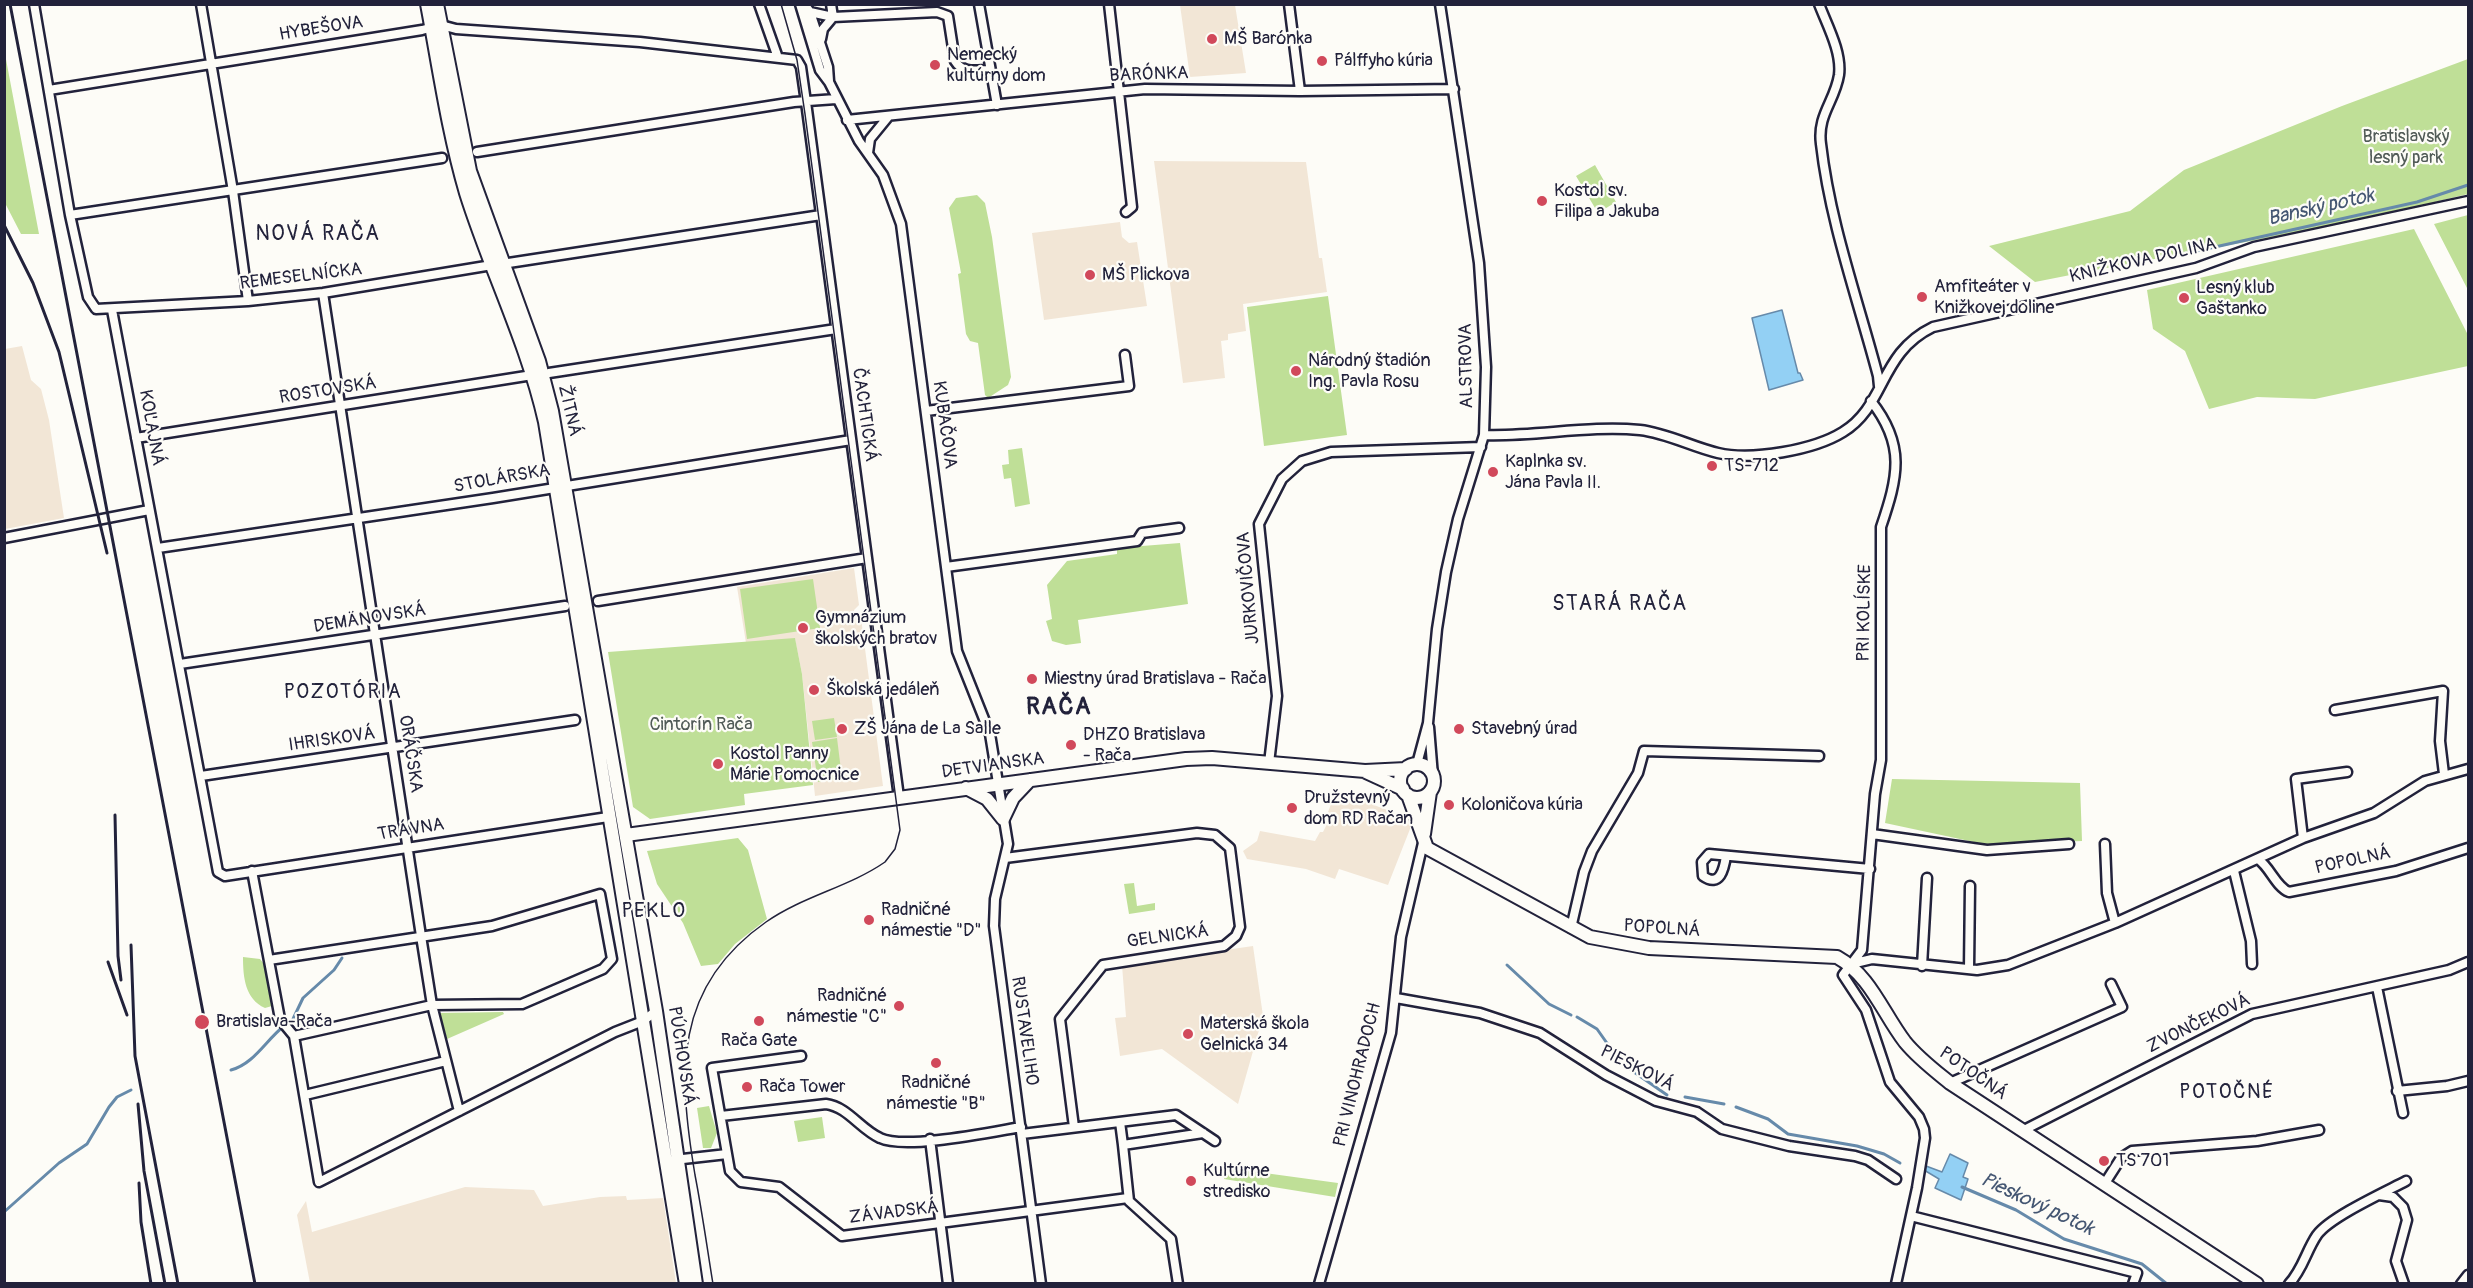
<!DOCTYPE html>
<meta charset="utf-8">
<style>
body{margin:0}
#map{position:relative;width:2473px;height:1288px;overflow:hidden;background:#fdfcf7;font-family:Pangolin,sans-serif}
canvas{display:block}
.frame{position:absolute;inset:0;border:6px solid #22223b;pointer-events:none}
</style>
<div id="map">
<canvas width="2473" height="1288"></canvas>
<div class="frame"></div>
</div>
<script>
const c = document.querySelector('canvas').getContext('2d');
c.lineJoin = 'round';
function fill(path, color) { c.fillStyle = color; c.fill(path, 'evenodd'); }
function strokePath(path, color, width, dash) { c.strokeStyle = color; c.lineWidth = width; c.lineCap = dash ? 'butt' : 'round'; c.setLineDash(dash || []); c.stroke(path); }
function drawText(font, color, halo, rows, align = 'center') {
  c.font = font + ' Pangolin,sans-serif'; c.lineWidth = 4.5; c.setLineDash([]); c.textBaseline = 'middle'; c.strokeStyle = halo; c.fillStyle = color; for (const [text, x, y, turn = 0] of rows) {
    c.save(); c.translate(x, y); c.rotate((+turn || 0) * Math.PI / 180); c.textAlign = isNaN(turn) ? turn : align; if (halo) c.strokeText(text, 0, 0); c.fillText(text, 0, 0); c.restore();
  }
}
fill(new Path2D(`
 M1180,5h55l11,68 -56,4z
 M1154,161l152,1 13,96h3l5,34 -84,12 3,27 -18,3v6l-7,1 4,37 -42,5z
 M1120,222l2,15 7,6 8,-1 10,64 -103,14 -12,-87z
 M22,346l9,34 10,9 8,31 15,98 -59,11v-180z
 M854,568l5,37 -5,5 1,5 6,3 22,168 -68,10 -13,-122 -7,-35 -49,4 -9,-56z
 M1336,791l54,20 20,10v8l-22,56 -49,-16 -4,10 -29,-10 -59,-10 -4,-8 14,-10 3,-10 55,10 5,-9h3l5,-10 -3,-2z
 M1253,946l10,70 -25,88 -76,-55 -42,7 -5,-38 11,-1 -4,-52z
 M465,1187l69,3 9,16 57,-9 26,-1 1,4 36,-2 13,85h-366l-13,-68 9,-14 6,31z`), '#f2e6d6');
fill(new Path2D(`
 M4,54h1l34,180h-18l-16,-31z
 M2468,59v135c-143,36 -288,59 -433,88l-46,-36 141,-35 54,-41 158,-64z
 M1595,165l21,37 -18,11 -22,-37z
 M977,195l8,8 7,34 19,140 -3,8 -20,13 -3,-3 -7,-52 -8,-2 -4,-7 -8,-60 3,-1 -12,-65 7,-10z
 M2468,215v75l-34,-66z
 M2414,229l54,106v31l-153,33 -58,-2 -48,12 -24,-58 -32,-22 -6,-39z
 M1328,296l19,139 -83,11 -17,-139z
 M1022,448l8,56 -15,3 -4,-29 -7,1 -2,-14 7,-1 -1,-14z
 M1180,543l8,61 -110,16 3,23 -15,2 -14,-4 -6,-20 6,-2 -5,-34 20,-24 50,-7v-6z
 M813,579l7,49 -73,11 -7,-50z
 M795,638l7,36 11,111 -69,9 1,11 -95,14 -17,-12 -25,-155z
 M834,718l3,19 -22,3 -3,-19z
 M837,738l5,40 -24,4 -6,-40z
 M1892,779l188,4 2,58 -94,4 -103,-22z
 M738,838l10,12 19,69 -32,25 -17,20 -17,2 -18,-43 -26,-39 -10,-33z
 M1134,883l3,23 18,-3v7l-26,4 -5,-30z
 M243,957l17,2 4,5 8,42 -7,2c-20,-9 -22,-31 -22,-51z
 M503,1012l1,2 -57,25 -7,-26z
 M709,1106l8,27 -6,15h-8l-6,-40z
 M822,1117l3,21 -27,4 -4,-21z
 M1228,1168l110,15 -3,14 -111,-18z`), '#bfdf97');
const water = new Path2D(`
 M1782,310l16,63h2l3,7 -34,10 -17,-72z
 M1950,1154l18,9 -5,14 5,2 -7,21 -26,-12 4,-9 -15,-9 2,-4 16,6z`);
fill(water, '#93d0f4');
strokePath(water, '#668aaa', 1.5);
strokePath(new Path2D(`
 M2179,255l238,-53 51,-17
 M1507,965l42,39 22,11
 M1577,1017l20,12 24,34 46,32
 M293,1019l10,-21 31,-28 8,-12
 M231,1070c23,-6 35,-30 53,-44
 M1685,1097l39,7
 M1736,1107l32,12 20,15 69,12 27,8 16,9
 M1962,1187l54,23 48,29 78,25 25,20
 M4,1212l55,-49 28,-19 22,-37 8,-10 14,-7`), '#668aaa', 3);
const street = new Path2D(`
 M34,4l36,211 18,82 8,12 152,-8 75,-8 169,-28
 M201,4l32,187 15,110
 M759,4l18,51
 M800,4l20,66 9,12 30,59 24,34 18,49 56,427 33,83 18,110 -13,55 -1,27 47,358
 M804,4l6,8 23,5 104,-5 11,4 7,45c8,13 21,9 34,9
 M831,4l2,13
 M979,4l18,101
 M1109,4l23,203 -6,5
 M1289,4l11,87
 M1819,4c8,21 23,48 20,71 -4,26 -22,40 -18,69 9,79 37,156 57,232l1,10
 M810,12l18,55 1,14
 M821,39l2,-10 10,-12
 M49,90l373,-60 19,-5 15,4 184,13 157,18 4,7 5,35 93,695
 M847,120l298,-31 155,2 154,-2
 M477,152l317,-50 42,-3
 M868,153l2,-14 18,-22
 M70,215l372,-57
 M502,264l319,-49
 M323,293l98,643 11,69 27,106
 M112,310l106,562 7,4 383,-59
 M549,373l287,-44
 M1871,401c35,44 27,76 10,126v233l-6,34 -13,156 -19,25 23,35 24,72 29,35 5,12 1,9 -8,50 -21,96
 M926,411l203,-25 -4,-31
 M1484,435c51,2 104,-10 156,-5 27,3 52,17 78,23 34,8 96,-3 125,-21 43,-26 36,-79 90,-105l263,-59 58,-21 214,-46
 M136,438l390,-62
 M4,538l145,-28
 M158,548l335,-50 358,-58
 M946,567l191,-26 5,-8 37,-5
 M598,601l269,-43
 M180,664l385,-58
 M2335,710l108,-19 -3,50 4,33
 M1429,727l4,49
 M1269,763l8,-67 -18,-172 23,-45 20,-18 29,-9 150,-5
 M1417,764l11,-41 9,-94 9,-57 12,-53 26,-84 2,-68 -7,-104 -39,-259
 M201,776l374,-56
 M1872,834l115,16 82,-6
 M2303,838l-7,-59 51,-7
 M2105,844l2,49 8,30
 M1726,856c-2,13 -6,32 -23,20l-1,-14 7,-8 161,15
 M1005,858l192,-25 18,2 15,13 10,79 -4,9 -12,10 -121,19 -43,54 14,108
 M2258,859c12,8 18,28 31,33l107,-21 72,-23
 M252,871l28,148 14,17 25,146 296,-150 28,-11 13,-10
 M2234,871l17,70 1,23
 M1571,928l13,-56 8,-21 46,-78 6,-22 175,5
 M269,960l223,-34 108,-32 12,65 -9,10 -81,35 -90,1 -138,31
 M1851,964l21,-5 105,11 31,-5 107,-42 188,-85 71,-25 51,-32 43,-12
 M1922,966l5,-88
 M1969,969l1,-83
 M2377,987l26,126
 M1396,998l84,15 60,20 66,42 50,26 41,11 25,17 67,17 66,10 13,4 28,19
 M801,1056l-89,12 18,103 11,11 38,5 63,49 286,-38
 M1950,1083l172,-76 -11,-23
 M2397,1091l50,-5 21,-5
 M305,1095l141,-34
 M721,1116l105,-12c22,3 34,25 54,34 25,12 111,-6 141,-11
 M1120,1122l3,23 80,-12
 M2024,1130l228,-116 197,-44 19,-8
 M1022,1134l154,-19 39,26
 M930,1139l18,145
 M1123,1145l6,56 42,38 7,45
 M674,1160l53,-6
 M2105,1183l16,-25 11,-7 125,-10 62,-11
 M2379,1195l14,2 10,10 4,13 -11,41 8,23
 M1911,1216l226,57 -4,11
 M1319,1284l72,-251 10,-96 22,-94
 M2289,1284c14,-15 17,-33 28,-49 13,-18 68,-43 89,-54
 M2461,1284l7,-9`);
const secondary = new Path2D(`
 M427,4c12,63 21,128 39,189 24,77 61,149 79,229l141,862
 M437,4l33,167 69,190 13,50 104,600 40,273
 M1400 781a17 17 0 1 1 34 0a17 17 0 1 1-34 0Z
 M1366,772l37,17
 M966,788l21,11 16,20 10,-21 17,-18
 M1408,795l19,53 163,89 59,11 188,9c34,19 45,55 68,85 13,16 29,28 45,41l307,201
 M1424,834l6,-42
 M626,835l560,-76 26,-1 153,13 41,-2`);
strokePath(street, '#22223b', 13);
strokePath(secondary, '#22223b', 16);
strokePath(street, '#fdfcf7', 8);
strokePath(secondary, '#fdfcf7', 12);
strokePath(new Path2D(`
 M713,1284c-6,-37 -11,-73 -18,-109 -17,-102 -22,-188 71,-253 37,-26 83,-35 119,-60l10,-13 5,-19 -95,-716 -8,-54 -16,-56`), '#22223b', 1.5);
strokePath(new Path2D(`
 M10,4l245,1280
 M4,225l29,58 26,69 48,201
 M115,815l3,141 3,24
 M131,945l4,111 43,228
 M108,962l19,53
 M138,1104l6,67 21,113
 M139,1183l2,39 10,62`), '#22223b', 3);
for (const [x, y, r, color] of [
 [1212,39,6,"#d1495b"],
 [1322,61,6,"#d1495b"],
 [935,65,6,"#d1495b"],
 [1542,201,6,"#d1495b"],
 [1090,275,6,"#d1495b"],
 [1922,297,6,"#d1495b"],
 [2184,298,6,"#d1495b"],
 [1296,371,6,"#d1495b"],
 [1712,466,6,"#d1495b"],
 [1493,472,6,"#d1495b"],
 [803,628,6,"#d1495b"],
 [1032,679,6,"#d1495b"],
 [814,690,6,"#d1495b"],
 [842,729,6,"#d1495b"],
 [1459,729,6,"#d1495b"],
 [1071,745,6,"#d1495b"],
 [718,764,6,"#d1495b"],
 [1449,805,6,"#d1495b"],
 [1292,808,6,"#d1495b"],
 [869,920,6,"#d1495b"],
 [899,1006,6,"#d1495b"],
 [759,1021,6,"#d1495b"],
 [202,1022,8,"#d1495b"],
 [1188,1034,6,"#d1495b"],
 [936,1063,6,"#d1495b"],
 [747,1087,6,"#d1495b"],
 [2104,1161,6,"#d1495b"],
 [1191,1181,6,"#d1495b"]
]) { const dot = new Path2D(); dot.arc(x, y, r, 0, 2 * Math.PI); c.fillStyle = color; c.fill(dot); strokePath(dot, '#fdfcf7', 2); }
drawText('18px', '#22223b', '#fdfcf7', [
 ["HYBEŠOVA",321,29,-9],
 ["BARÓNKA",1149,75,-2],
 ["KNIŽKOVA DOLINA",2143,261,-13],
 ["REMESELNÍCKA",301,277,-7],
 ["ALSTROVA",1467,366,-91],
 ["ROSTOVSKÁ",328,391,-9],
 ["ŽITNÁ",569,411,77],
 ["ČACHTICKÁ",864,415,82],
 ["KUBAČOVA",944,425,82],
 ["KOĽAJNÁ",151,428,80],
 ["STOLÁRSKA",502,479,-10],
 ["JURKOVIČOVA",1249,588,-95],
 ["PRI KOLÍSKE",1865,613,-89],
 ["DEMÄNOVSKÁ",370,619,-9],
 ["IHRISKOVÁ",332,740,-8],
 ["ORÁČSKA",410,754,81],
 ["DETVIANSKA",993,766,-8],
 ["TRÁVNA",411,830,-9],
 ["POPOLNÁ",2353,861,-12],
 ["POPOLNÁ",1662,929,4],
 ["GELNICKÁ",1168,937,-8],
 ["ZVONČEKOVÁ",2199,1024,-26],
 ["RUSTAVELIHO",1024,1031,82],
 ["PÚCHOVSKÁ",681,1056,81],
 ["PIESKOVÁ",1637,1069,27],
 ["POTOČNÁ",1973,1074,35],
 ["PRI VINOHRADOCH",1358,1075,-76],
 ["ZÁVADSKÁ",894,1213,-7]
]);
drawText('18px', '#22223b', '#fdfcf7', [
 ["MŠ Barónka",1224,39],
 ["Nemecký",947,55],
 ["kultúrny dom",947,76],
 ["Pálffyho kúria",1334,61],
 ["Kostol sv.",1554,191],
 ["Filipa a Jakuba",1554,212],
 ["MŠ Plickova",1102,275],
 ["Amfiteáter v",1934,287],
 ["Knižkovej doline",1934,308],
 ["Lesný klub",2196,288],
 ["Gaštanko",2196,309],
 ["Národný štadión",1308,361],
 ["Ing. Pavla Rosu",1308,382],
 ["Kaplnka sv.",1505,462],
 ["Jána Pavla II.",1505,483],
 ["TS-712",1724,466],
 ["Gymnázium",815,618],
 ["školských bratov",815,639],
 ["Miestny úrad Bratislava - Rača",1044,679],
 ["Školská jedáleň",826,690],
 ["ZŠ Jána de La Salle",854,729],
 ["Stavebný úrad",1471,729],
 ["DHZO Bratislava",1083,735],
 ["- Rača",1083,756],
 ["Kostol Panny",730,754],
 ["Márie Pomocnice",730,775],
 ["Družstevný",1304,798],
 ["dom RD Račan",1304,819],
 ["Koloničova kúria",1461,805],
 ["Radničné",881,910],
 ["námestie \"D\"",881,931],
 ["Radničné",887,996,"right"],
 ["námestie \"C\"",887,1017,"right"],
 ["Bratislava-Rača",216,1022],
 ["Materská škola",1200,1024],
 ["Gelnická 34",1200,1045],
 ["Rača Gate",759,1041,"center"],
 ["Radničné",936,1083,"center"],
 ["námestie \"B\"",936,1104,"center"],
 ["Rača Tower",759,1087],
 ["TS 701",2116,1161],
 ["Kultúrne",1203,1171],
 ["stredisko",1203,1192]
], 'left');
drawText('18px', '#515b57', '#fdfcf7', [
 ["Bratislavský",2406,137],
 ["lesný park",2406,158],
 ["Cintorín Rača",701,725]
]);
drawText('italic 20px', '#445672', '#fdfcf7', [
 ["Banský potok",2321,208,-13],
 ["Pieskový potok",2037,1205,25]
]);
c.letterSpacing = '1.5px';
drawText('20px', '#22223b', '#fdfcf7', [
 ["POZOTÓRIA",343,693],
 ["PEKLO",654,912],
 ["POTOČNÉ",2227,1093]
]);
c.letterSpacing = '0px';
c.letterSpacing = '1.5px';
drawText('21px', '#22223b', '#fdfcf7', [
 ["NOVÁ RAČA",318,235],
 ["STARÁ RAČA",1620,605]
]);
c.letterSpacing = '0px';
c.letterSpacing = '1.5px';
drawText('bold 24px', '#22223b', '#fdfcf7', [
 ["RAČA",1059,708]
]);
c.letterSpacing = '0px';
</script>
